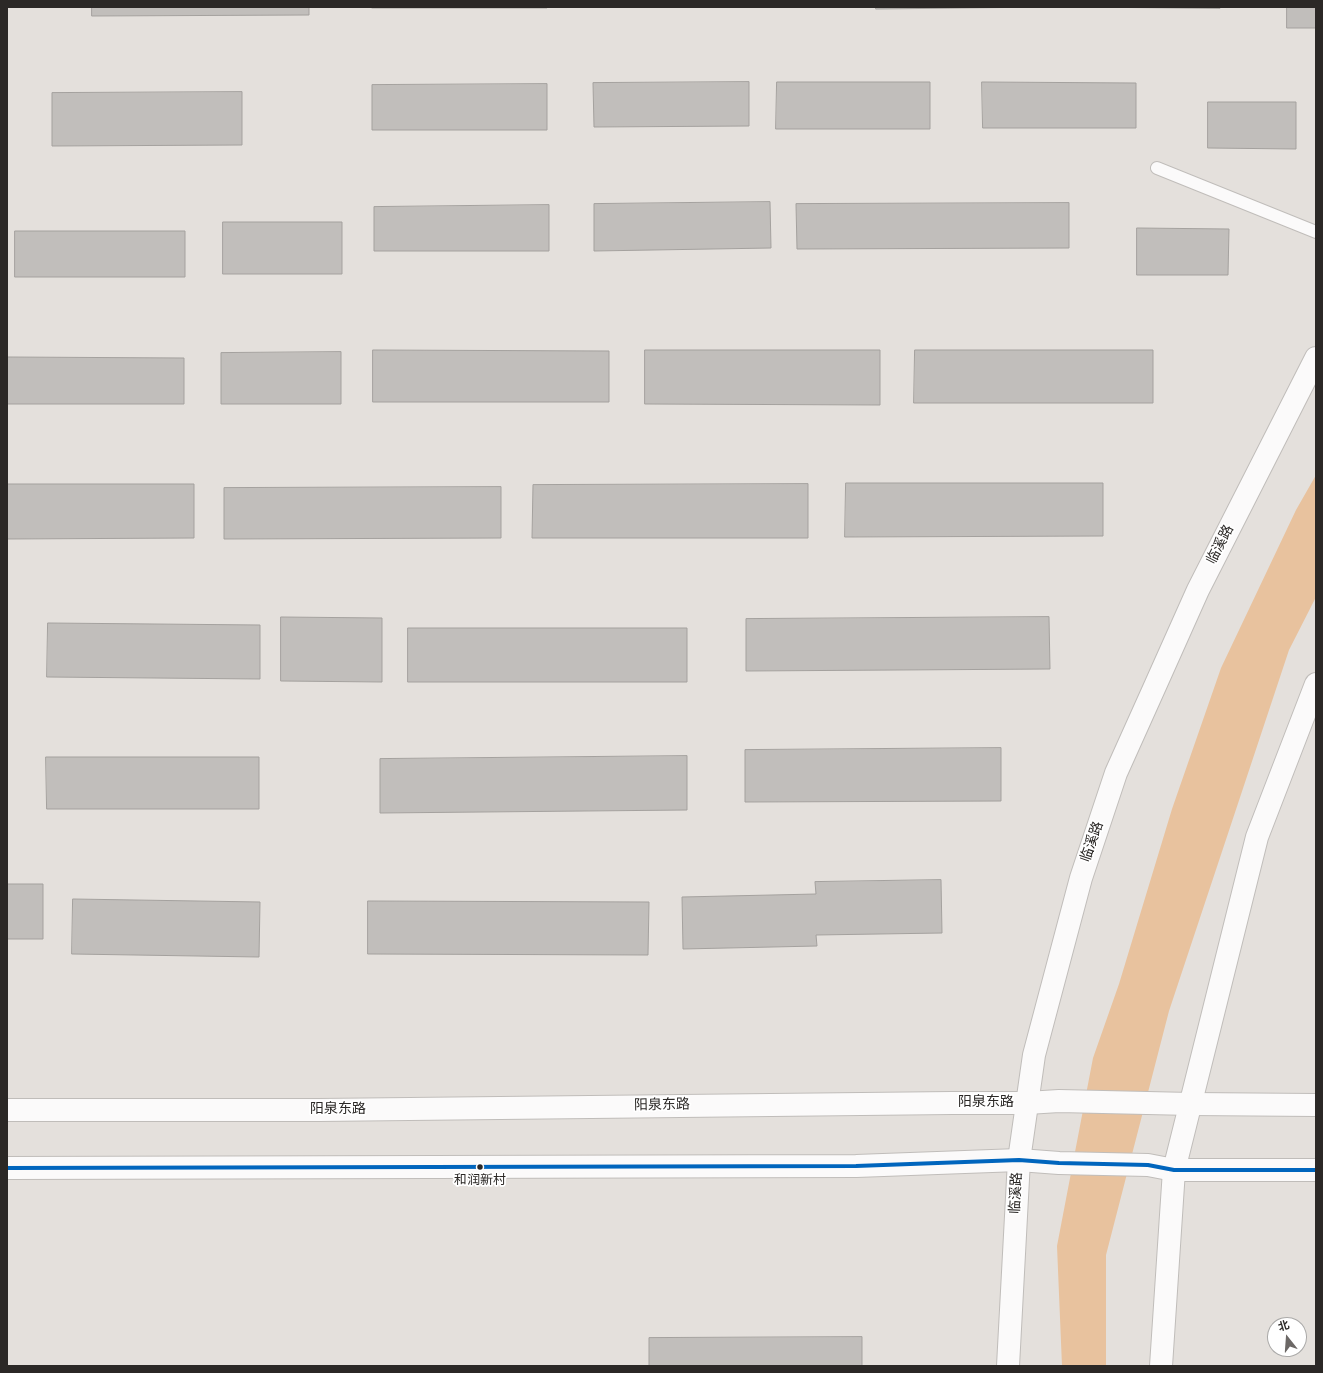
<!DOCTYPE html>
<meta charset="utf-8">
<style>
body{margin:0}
#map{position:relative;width:1323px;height:1373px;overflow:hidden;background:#e4e0dc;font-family:"Source Sans 3","Noto Sans SC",sans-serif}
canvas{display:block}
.frame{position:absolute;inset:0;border:8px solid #2b2826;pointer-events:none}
.north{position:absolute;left:1267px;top:1317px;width:40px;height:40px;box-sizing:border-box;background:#fff;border:1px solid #aaa9a8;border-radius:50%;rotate:343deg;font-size:11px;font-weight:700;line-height:16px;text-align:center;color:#2b2826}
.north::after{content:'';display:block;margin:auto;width:14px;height:18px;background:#6c6866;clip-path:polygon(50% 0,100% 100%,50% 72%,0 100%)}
</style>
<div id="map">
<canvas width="1323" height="1373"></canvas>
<div class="frame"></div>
<div class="north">北</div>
</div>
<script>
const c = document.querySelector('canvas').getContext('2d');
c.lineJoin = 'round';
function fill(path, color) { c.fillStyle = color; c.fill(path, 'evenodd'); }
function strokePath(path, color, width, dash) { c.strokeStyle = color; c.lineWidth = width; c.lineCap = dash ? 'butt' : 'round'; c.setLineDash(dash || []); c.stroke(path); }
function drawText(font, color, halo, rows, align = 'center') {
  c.font = font + ' "Source Sans 3","Noto Sans SC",sans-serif'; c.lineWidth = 3.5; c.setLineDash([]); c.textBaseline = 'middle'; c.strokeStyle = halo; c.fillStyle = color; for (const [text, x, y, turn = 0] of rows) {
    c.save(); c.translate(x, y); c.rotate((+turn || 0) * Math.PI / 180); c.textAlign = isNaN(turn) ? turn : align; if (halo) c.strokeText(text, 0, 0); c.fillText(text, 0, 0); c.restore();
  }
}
fill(new Path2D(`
 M1316,475v122l-27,53 -120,361 -63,244v111h-44l-5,-120 36,-188 26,-74 53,-175 49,-141 75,-158z`), '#e8c29e');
const building = new Path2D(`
 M92,7h217v8l-217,1z
 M372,7h175v1h-175z
 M876,7h172l-172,2z
 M1076,7h144v1z
 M1287,7h29v21h-29z
 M749,82v44l-155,1 -1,-44z
 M777,82h153v47h-154z
 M982,82l154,1v45h-153z
 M547,84v46h-175v-45z
 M242,92v53l-190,1v-53z
 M1208,102h88v47l-88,-1z
 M770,202l1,46 -177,3v-47z
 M1069,203v45l-272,1 -1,-45z
 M549,205v46h-175v-44z
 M223,222h119v52h-119z
 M1137,228l92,1 -1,46h-91z
 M15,231h170v46h-170z
 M373,350l236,1v51h-236z
 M645,350h235v55l-235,-1z
 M915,350h238v53h-239z
 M341,352v52h-120v-51z
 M7,357l177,1v46h-177z
 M846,483h257v53l-258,1z
 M7,484h187v54l-187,1z
 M808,484v54h-276l1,-53z
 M501,487v51l-277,1v-51z
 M281,617l101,1v64l-101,-1z
 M1049,617l1,52 -304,2v-52z
 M48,623l212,2v54l-213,-2z
 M408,628h279v54h-279z
 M1001,748v53l-256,1v-52z
 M687,756v54l-307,3v-54z
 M46,757h213v52h-212z
 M941,880l1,53 -126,2 1,11 -134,3 -1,-52 134,-3 -1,-12z
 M7,884h36v55h-36z
 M73,899l187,3 -1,55 -187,-3z
 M368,901l281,1 -1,53 -280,-1z
 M862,1337v29h-213v-28z`);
fill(building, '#c1bebb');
strokePath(building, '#a4a19e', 1);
const lane = new Path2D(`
 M1157,168l159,64`);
const secondary = new Path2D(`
 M1008,1366l11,-206 15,-105 47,-177 35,-105 40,-89 42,-94 118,-232
 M1161,1366l13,-196 83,-333 59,-153`);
const primary = new Path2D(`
 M7,1110h312l633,-7h75l32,-2 132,3 125,1
 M7,1168l849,-2 163,-6 40,3 89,2 26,5h142`);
strokePath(lane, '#c0bdba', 14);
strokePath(secondary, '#c0bdba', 24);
strokePath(primary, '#c0bdba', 24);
strokePath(lane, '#fbfafa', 12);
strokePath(secondary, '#fbfafa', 22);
strokePath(primary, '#fbfafa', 22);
strokePath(new Path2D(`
 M7,1168l849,-2 163,-6 40,3 89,2 26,5h142`), '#0065bd', 4);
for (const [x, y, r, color] of [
 [480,1167,3.5,"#2b2826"]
]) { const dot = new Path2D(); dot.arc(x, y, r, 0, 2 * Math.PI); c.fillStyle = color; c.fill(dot); strokePath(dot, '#fff', 1.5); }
drawText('13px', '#2b2826', '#fff', [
 ["和润新村",480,1181]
]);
drawText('14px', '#2b2826', '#fff', [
 ["临溪路",1221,545,-63],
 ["临溪路",1093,842,-71],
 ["阳泉东路",986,1103],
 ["阳泉东路",662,1106,-1],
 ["阳泉东路",338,1110],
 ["临溪路",1017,1193,-87]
]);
</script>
